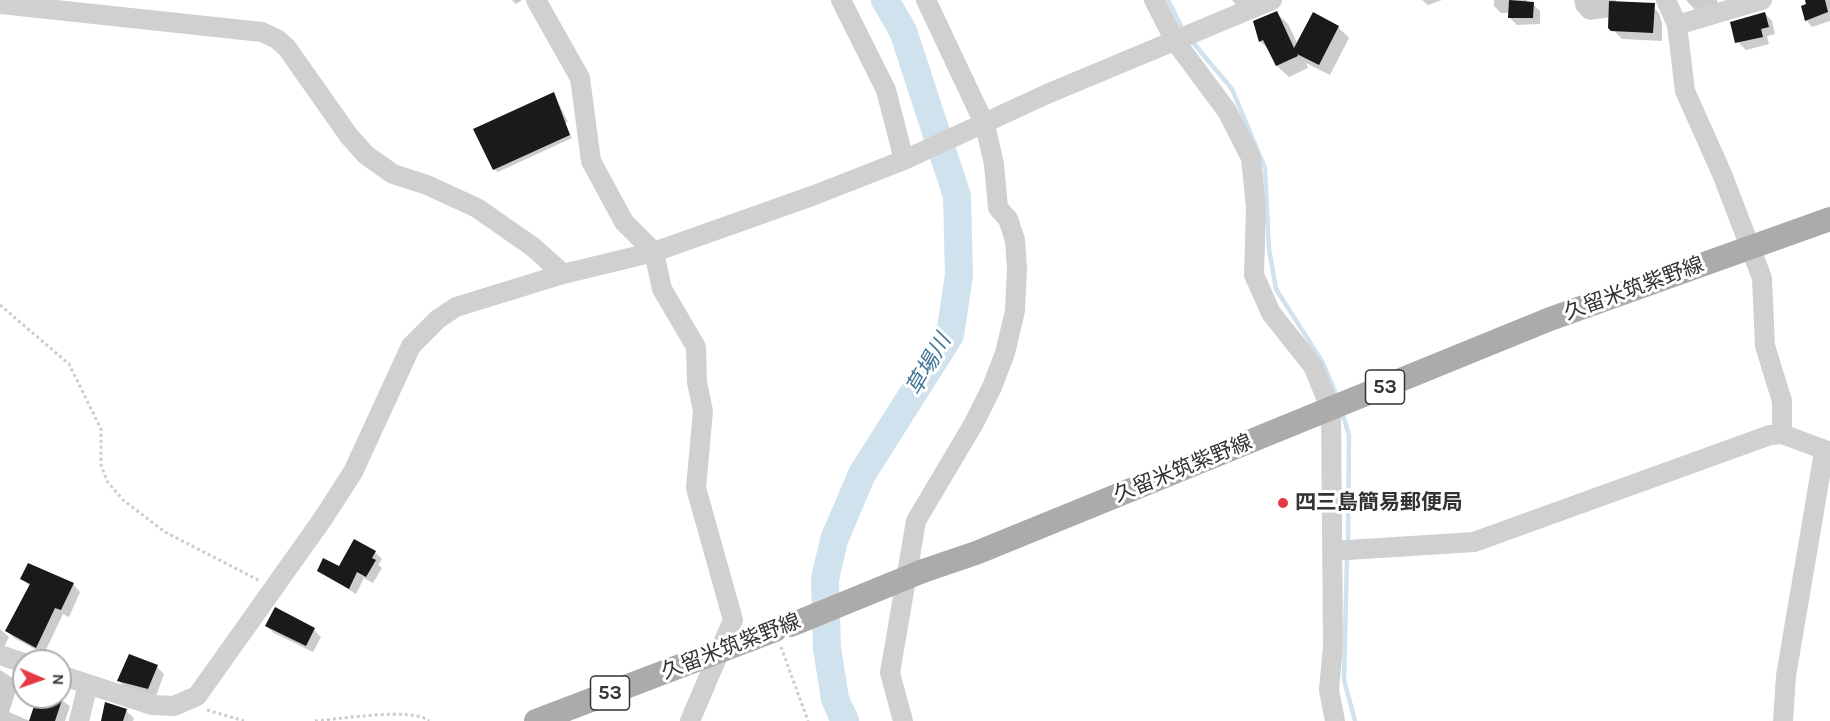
<!DOCTYPE html>
<meta charset="utf-8">
<style>
body{margin:0}
#map{position:relative;width:1830px;height:721px;overflow:hidden;background:#fff;font-family:Karla,sans-serif}
canvas{display:block}
.north{position:absolute;left:12px;top:649px;width:60px;height:60px;box-sizing:border-box;background:#fff;border:2px solid #adadad;border-radius:50%;rotate:92deg;font-size:16px;font-weight:700;line-height:24px;text-align:center;color:#333}
.north::after{content:'';display:block;margin:auto;width:21px;height:27px;background:#e63946;clip-path:polygon(50% 0,100% 100%,50% 72%,0 100%)}
</style>
<div id="map">
<canvas width="1830" height="721"></canvas>
<div class="north">N</div>
</div>
<script>
const c = document.querySelector('canvas').getContext('2d');
c.lineJoin = 'round';
function fill(path, color) { c.fillStyle = color; c.fill(path, 'evenodd'); }
function strokePath(path, color, width, dash) { c.strokeStyle = color; c.lineWidth = width; c.lineCap = dash ? 'butt' : 'round'; c.setLineDash(dash || []); c.stroke(path); }
function drawText(font, color, halo, rows, align = 'center') {
  c.font = font + ' Karla,"Noto Sans JP",sans-serif'; c.lineWidth = 6; c.setLineDash([]); c.textBaseline = 'middle'; c.strokeStyle = halo; c.fillStyle = color; for (const [text, x, y, turn = 0] of rows) {
    c.save(); c.translate(x, y); c.rotate((+turn || 0) * Math.PI / 180); c.textAlign = isNaN(turn) ? turn : align; if (halo) c.strokeText(text, 0, 0); c.fillText(text, 0, 0); c.restore();
  }
}
fill(new Path2D(`
 M512,0h10l-6,4z
 M1232,0h33l-24,10z
 M1422,0h20l-14,5z
 M1494,0h33v4h6l7,7v13l-23,1 -7,-7v-5h-9l-7,-7z
 M1574,0h42v3l34,1 9,9 3,10v18l-40,-2 -12,-12v-10l-20,3 -6,-2 -8,-9z
 M1686,0h31l2,11 -19,4z
 M1807,0h23v21l-18,6 -6,-7z
 M1277,13l11,11 10,21 40,-18 11,11 -19,37 -24,-12 2,5 -19,9 -12,-11 -7,-15 -10,-10z
 M1765,13l7,8 3,13 -8,2 2,8 -23,6 -7,-7 -7,-20z
 M554,94l14,28 -3,1 7,15 -74,34 -4,-3z
 M375,552l7,7 -4,6 4,3 -9,15 -9,-5 -8,16 -37,-23 21,-3z
 M22,578l51,6 7,8 -11,25 -6,-3 -19,40 -30,-16 -7,-8 22,-44z
 M266,626l48,4 7,7 -8,15 -39,-19z
 M0,629l9,8 -7,14h-2z
 M157,667l7,7 -8,22 -30,-8 -7,-7z
 M0,670l19,12 -10,30 21,9 8,-24h19l13,9 -5,15h-65z
 M126,711l8,7 -1,3h-31z`), '#0003');
strokePath(new Path2D(`
 M1168,0l16,32
 M1190,39l42,50 33,79 4,81 7,40 47,74 15,36
 M1342,412l7,23 -1,109
 M1347,556l-3,124 11,41`), '#cfe2ee', 4.5);
strokePath(new Path2D(`
 M845,721l-10,-22 -8,-51 -2,-69 9,-39 28,-66 88,-139 9,-60 -2,-79 -54,-165 -18,-31`), '#cfe2ee', 28);
fill(new Path2D(`
 M1509,0l25,2 -1,16h-25z
 M1805,0h20l3,12 -23,9 -4,-15 5,-2z
 M1609,1l46,2 -2,30 -42,-2 -3,-3z
 M1277,11l17,37 19,-36 26,14 -20,39 -22,-11 1,2 -22,10 -13,-26 -4,2 -6,-21z
 M1765,12l4,15 -8,2 2,8 -28,6 -5,-21z
 M554,92l16,43 -77,35 -20,-41z
 M354,539l22,12 -4,7 4,2 -10,17 -9,-5 -8,17 -32,-18 6,-13 16,8z
 M28,563l46,20 -13,27 -6,-2 -19,40 -31,-17 25,-47 -10,-5z
 M275,607l40,21 -9,18 -41,-20z
 M129,654l29,11 -10,24 -31,-8z
 M37,697h26l-8,24h-26z
 M105,702l22,7 -4,12h-22z`), '#1a1a1a');
strokePath(new Path2D(`
 M0,305l69,59 32,65v36l6,16 16,19 42,32 95,49
 M781,647l27,74
 M207,710l37,11
 M315,721c23,-2 99,-14 114,0`), '#cdcdcd', 3, [3, 3]);
strokePath(new Path2D(`
 M536,0l44,78 11,83 33,61 30,30 8,37 34,58 1,35 6,29 -7,77 37,132 -43,101
 M841,0l45,90 18,70
 M1154,0l21,41 52,70 24,47 5,50 -2,67 17,38 42,53 18,44 2,236 -4,44 6,31
 M1666,0l11,25 8,66 37,83 40,104 3,68 17,55v33
 M0,4l262,28 15,7 10,9 62,88 17,19 27,19 34,11 50,23 56,39 30,27
 M1677,25l85,-25
 M1332,551l142,-9 296,-107 12,-1 48,18
 M0,655l24,8
 M60,675l92,30 22,1 23,-10 125,-176 31,-48 58,-126 27,-27 18,-12 107,-33 91,-22 158,-56 92,-36 143,-66 225,-94
 M79,721l9,-37
 M903,721l-13,-48 26,-152 58,-98 18,-36 13,-34 10,-42 2,-42 -2,-29 -7,-21 -10,-11 -4,-44 -9,-39 -59,-125
 M1783,721l3,-45 38,-224`), '#d0d0d0', 20);
strokePath(new Path2D(`
 M923,571l53,-18 574,-234 280,-100
 M536,721l147,-56`), '#ababab', 24);
strokePath(new Path2D(`
 M791,625l132,-54
 M683,665l92,-35`), '#ababab', 24);
for (const [x, y, r, color] of [
 [1283,503,6,"#e63946"]
]) { const dot = new Path2D(); dot.arc(x, y, r, 0, 2 * Math.PI); c.fillStyle = color; c.fill(dot); strokePath(dot, '#fff', 2); }
for (const [x, y, w] of [
 [1385,387,39],
 [610,693,39]
]) { const box = new Path2D(); box.roundRect(x - w / 2, y - 17, w, 34, 4.5); c.fillStyle = '#fff'; c.fill(box); strokePath(box, '#333', 1.5); }
drawText('bold 20px', '#333', null, [
 ["53",1385,387],
 ["53",610,693]
]);
drawText('21px', '#333', '#fff', [
 ["久留米筑紫野線",1634,289,-20],
 ["久留米筑紫野線",1183,469,-22],
 ["久留米筑紫野線",731,647,-21]
]);
drawText('bold 21px', '#333', '#fff', [
 ["四三島簡易郵便局",1295,503]
], 'left');
drawText('italic 22px', '#3f7597', '#fff', [
 ["草場川",929,365,-60]
]);
</script>
